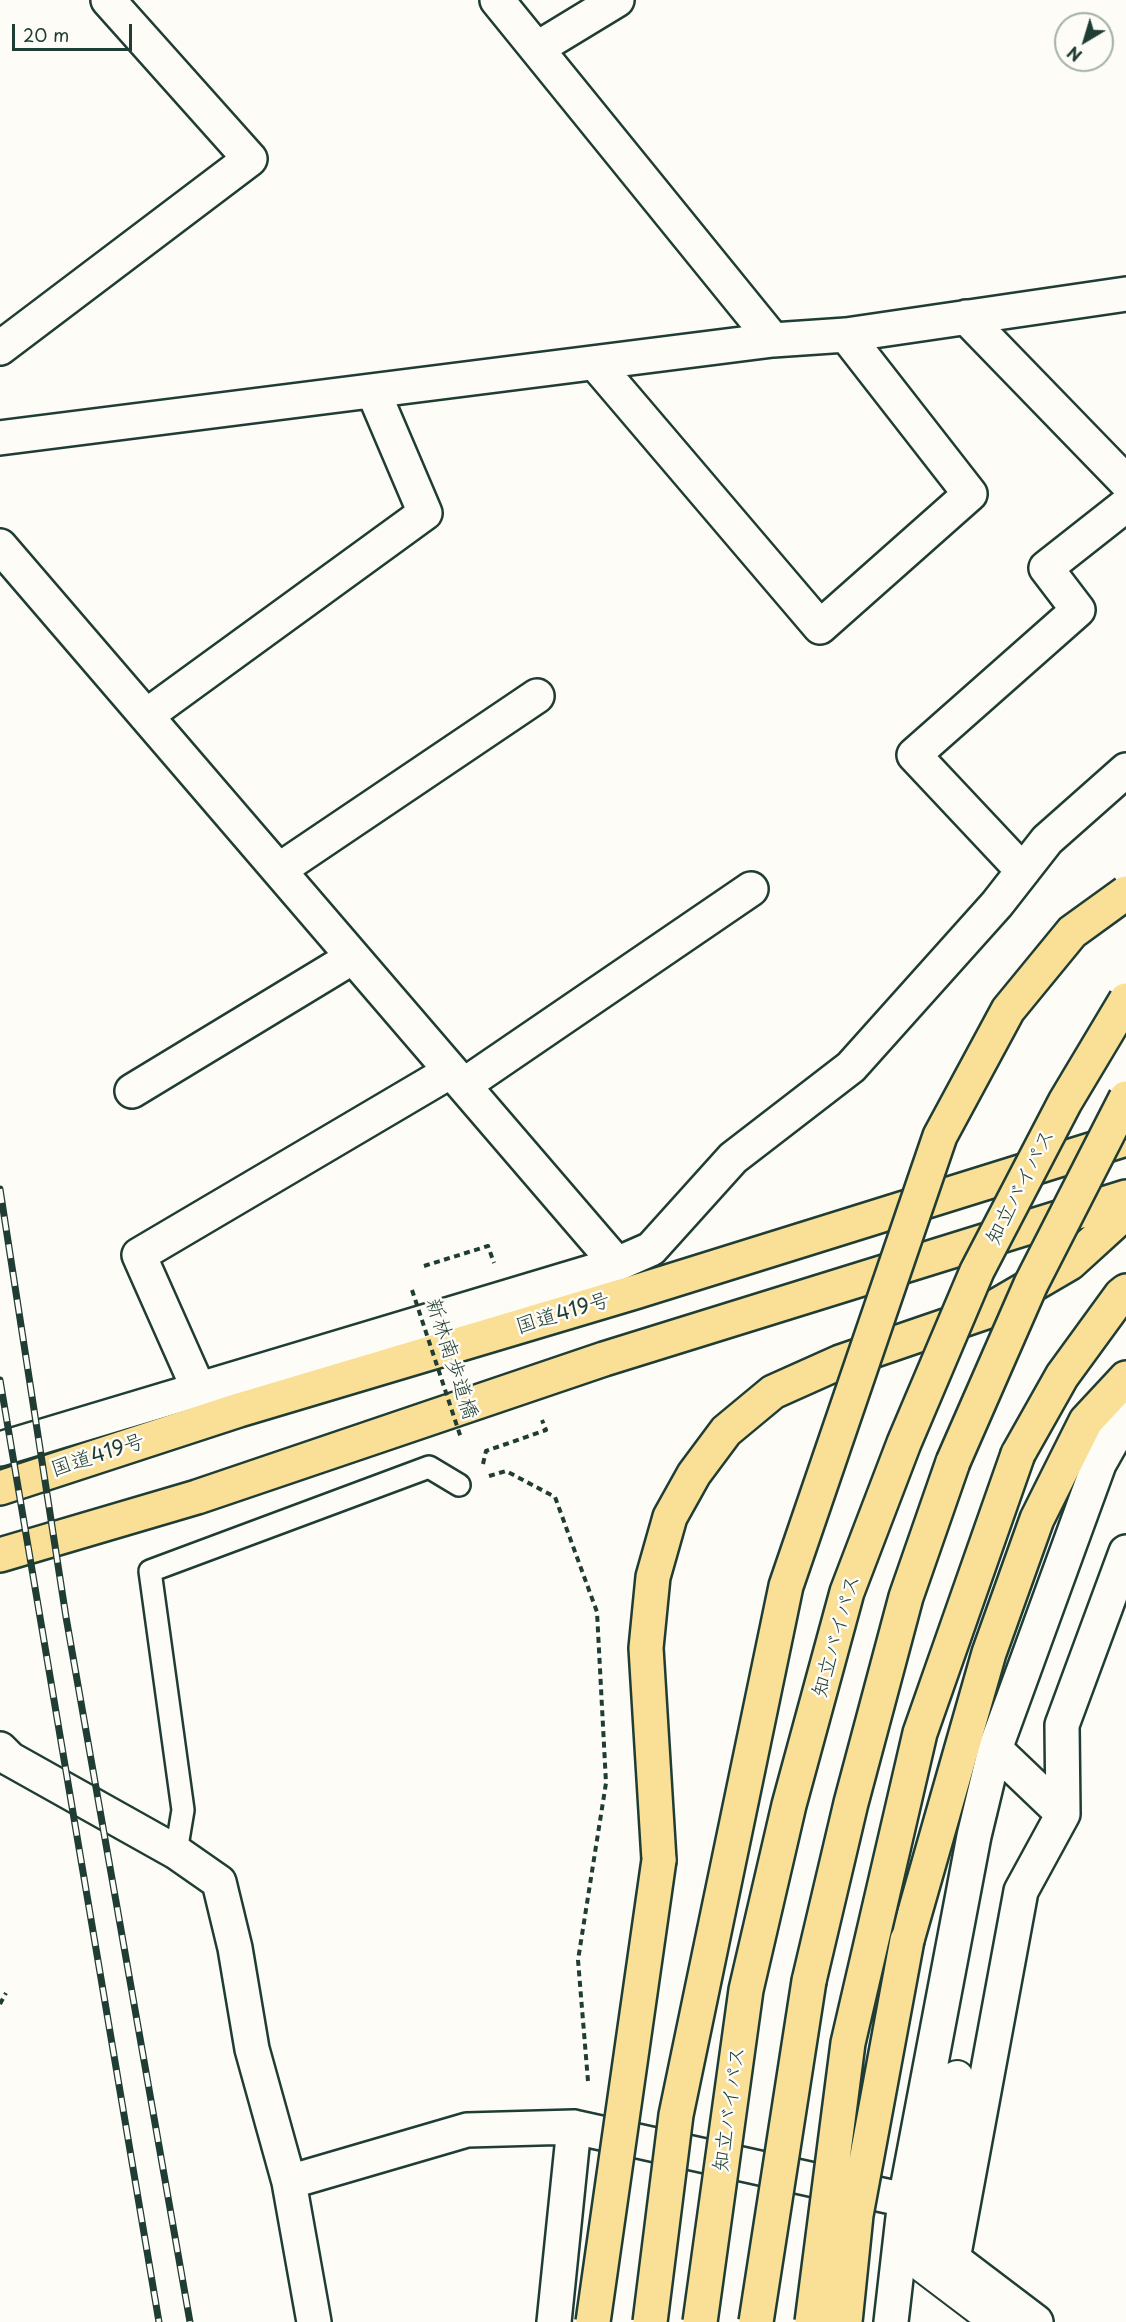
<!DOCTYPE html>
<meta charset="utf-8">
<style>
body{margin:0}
#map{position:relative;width:1126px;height:2322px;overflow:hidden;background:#fdfcf7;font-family:"Playpen Sans",sans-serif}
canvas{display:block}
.north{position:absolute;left:1054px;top:12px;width:60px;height:60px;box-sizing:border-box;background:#fdfcf7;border:2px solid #a4b0a9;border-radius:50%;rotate:218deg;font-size:16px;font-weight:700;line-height:24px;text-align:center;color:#1f3d34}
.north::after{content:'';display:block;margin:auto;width:21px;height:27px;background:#1f3d34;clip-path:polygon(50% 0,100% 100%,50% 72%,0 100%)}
.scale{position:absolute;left:12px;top:24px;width:120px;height:27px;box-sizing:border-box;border:3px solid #1f3d34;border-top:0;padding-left:8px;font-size:18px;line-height:21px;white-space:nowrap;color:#1f3d34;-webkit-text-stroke:4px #fdfcf7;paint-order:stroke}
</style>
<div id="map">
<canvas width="1126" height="2322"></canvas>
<div class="north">N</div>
<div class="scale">20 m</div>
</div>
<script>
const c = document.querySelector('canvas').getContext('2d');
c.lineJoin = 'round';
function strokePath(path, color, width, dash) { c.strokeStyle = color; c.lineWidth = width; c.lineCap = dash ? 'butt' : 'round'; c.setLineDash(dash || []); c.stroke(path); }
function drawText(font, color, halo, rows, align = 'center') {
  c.font = font + ' "Playpen Sans","Klee One",sans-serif'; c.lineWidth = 5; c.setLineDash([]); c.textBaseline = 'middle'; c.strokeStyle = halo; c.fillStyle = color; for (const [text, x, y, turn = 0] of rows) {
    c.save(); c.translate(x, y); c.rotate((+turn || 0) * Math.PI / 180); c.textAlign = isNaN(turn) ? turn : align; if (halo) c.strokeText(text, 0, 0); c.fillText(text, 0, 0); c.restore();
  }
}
const service = new Path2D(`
 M176,1852l7,-42 -33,-239 279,-104 30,18`);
const pedestrian = new Path2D(`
 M957,2077l-34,189 74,56`);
const minor = new Path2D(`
 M497,0l276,340
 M538,48l79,-48
 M966,317l160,165
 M0,348l250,-189 -142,-159
 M595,363l225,264 150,-133 -124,-159
 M0,438l773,-98 73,-5 280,-41
 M0,546l617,718
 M146,716l279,-203 -52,-122
 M279,870l258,-174
 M1023,871l-109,-116 164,-145 -32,-42 80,-63
 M464,1085l287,-196
 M132,1091l221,-134
 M199,1390l-60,-135 312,-184
 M0,1449l617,-185 34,-15 82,-91 118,-91 146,-163 50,-64 79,-70
 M0,1749l10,10 166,93 43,30 16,66 17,101 37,133 25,140
 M995,1749l68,65
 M289,2182l178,-52 107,-3 331,73
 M554,2322l20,-195
 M891,2322l14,-122 69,-364 21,-87 104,-285 27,-48
 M1036,2322l-83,-63 68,-368 42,-77 -1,-89 64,-173`);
const trunk = new Path2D(`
 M1018,1454l44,-78 59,-81 5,-4
 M0,1488l239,-78 396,-118 491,-153
 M0,1555l197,-58 407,-138 522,-162
 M659,1860l-13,-212 7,-71 17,-60 24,-43 32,-43 47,-39 67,-30 146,-50 84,-49 56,-51
 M907,1940l82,-287 48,-134 49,-98 40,-43
 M809,1981l42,-178 55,-206 47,-135`);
strokePath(service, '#1f3d34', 26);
strokePath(pedestrian, '#1f3d34', 36);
strokePath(minor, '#1f3d34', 38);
strokePath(trunk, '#1f3d34', 38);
strokePath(new Path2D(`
 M424,1266l64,-20 6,17
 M483,1464l3,-13 60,-21 -4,-10
 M489,1476l17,-5 49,26 42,115 9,171 -28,177 10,121
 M0,2004l6,-11`), '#1f3d34', 4, [6, 4.5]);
strokePath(service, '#fdfcf7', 21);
strokePath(pedestrian, '#fdfcf7', 32);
strokePath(minor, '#fdfcf7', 33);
strokePath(trunk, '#fadf96', 33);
const rail = new Path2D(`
 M0,1189l66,428 124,705
 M0,1380l159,942`);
strokePath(rail, '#1f3d34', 7);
strokePath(rail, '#fdfcf7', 4.5, [14]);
const trunkBridge = new Path2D(`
 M953,1462l78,-178 95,-186
 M593,2322l66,-462
 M650,2322l26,-207 110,-529 154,-450 68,-126 64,-78 54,-39
 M700,2322l46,-332 43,-185 58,-213 57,-149 73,-172 88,-169 61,-102
 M756,2322l53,-341
 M812,2322l36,-279 72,-310 98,-279
 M845,2322l11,-107 51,-275`);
strokePath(trunkBridge, '#1f3d34', 38, []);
strokePath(new Path2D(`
 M412,1290l49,148`), '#1f3d34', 4, [6, 4.5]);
strokePath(trunkBridge, '#fadf96', 33);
drawText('21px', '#1f3d34', '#fdfcf7', [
 ["知立バイパス",1021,1187,-63],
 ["国道419号",563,1314,-17],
 ["新林南歩道橋",451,1359,72],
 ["国道419号",98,1456,-18],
 ["知立バイパス",837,1636,-74],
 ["知立バイパス",730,2109,-82]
]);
</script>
